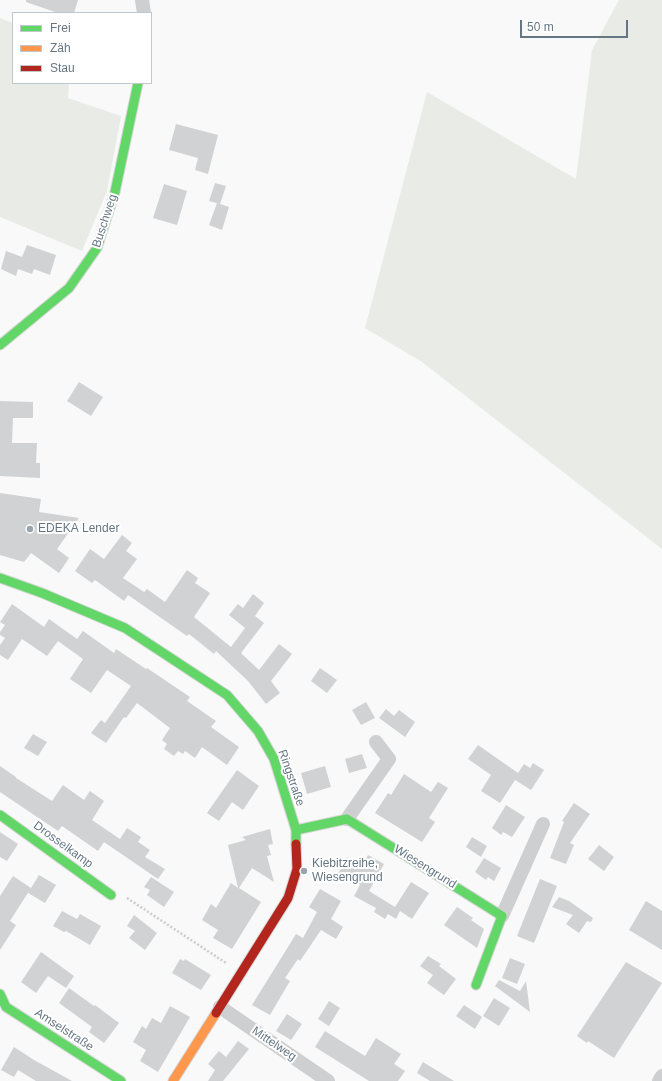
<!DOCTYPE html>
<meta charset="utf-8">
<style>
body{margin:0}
#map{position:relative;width:662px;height:1081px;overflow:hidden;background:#f9f9f9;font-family:Arial,sans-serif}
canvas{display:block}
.legend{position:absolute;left:12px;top:12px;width:140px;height:72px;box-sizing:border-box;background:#fff;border:1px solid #c1c8cd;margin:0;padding:5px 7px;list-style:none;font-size:12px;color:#657683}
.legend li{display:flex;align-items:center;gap:8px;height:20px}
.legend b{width:20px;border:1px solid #c1c8cd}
.scale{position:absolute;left:520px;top:20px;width:108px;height:18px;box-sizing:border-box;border:2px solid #657683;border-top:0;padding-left:5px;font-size:12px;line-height:14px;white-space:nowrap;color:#657683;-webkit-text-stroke:3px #fff;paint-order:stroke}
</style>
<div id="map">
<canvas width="662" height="1081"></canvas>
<ul class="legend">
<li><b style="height:5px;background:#63d668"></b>Frei</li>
<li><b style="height:5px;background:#ff974d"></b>Zäh</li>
<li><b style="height:5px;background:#b3261e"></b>Stau</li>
</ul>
<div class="scale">50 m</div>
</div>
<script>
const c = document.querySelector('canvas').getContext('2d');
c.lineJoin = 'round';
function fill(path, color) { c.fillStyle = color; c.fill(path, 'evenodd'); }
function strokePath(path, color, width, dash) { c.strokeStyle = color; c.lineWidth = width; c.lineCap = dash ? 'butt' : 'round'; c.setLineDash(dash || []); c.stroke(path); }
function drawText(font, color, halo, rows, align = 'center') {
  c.font = font + ' Arial,sans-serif'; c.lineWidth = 4; c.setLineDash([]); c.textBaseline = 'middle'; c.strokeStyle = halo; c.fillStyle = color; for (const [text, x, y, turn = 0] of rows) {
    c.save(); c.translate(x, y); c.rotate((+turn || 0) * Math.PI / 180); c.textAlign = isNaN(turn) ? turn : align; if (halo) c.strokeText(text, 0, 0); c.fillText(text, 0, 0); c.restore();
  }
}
fill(new Path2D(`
 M619,0h43v549l-240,-187 -57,-34 62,-236 149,87 16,-129z
 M0,18l13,5v60h56l-1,15 53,18 -14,75 -25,60 -82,-34z`), '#e8ebe6');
fill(new Path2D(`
 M26,0h52l-4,13h-16l-32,-11z
 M176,124l42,11 -10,39 -13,-4 3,-12 -29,-8z
 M215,183l11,3 -6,18 -11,-3z
 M164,184l23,7 -10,34 -24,-7z
 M217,203l12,4 -7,23 -13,-5z
 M27,245l29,10 -6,20 -16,-6 -2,5 -14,-5 -2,7 -15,-7 5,-18 16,6z
 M79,382l24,15 -12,19 -24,-15z
 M0,401l33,1v16h-20l-1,25h25l-1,20h4v15l-40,-2z
 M0,493l41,6 -2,13 40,6 -22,31 12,9 -10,15 -28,-20 -7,9 -24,-7z
 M122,535l10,8 -6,8 11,8 -14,19 21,14 3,-3 18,13 22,-32 11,8 -3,5 15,10 -16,24 37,30 14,-19 -16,-13 9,-11 5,4 10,-14 11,9 -9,13 9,7 -23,30 18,17 20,-26 13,10 -21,27 9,12 -14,11 -18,-23 -32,-30 -2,3 -25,-20 -2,2 -59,-41 -4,6 -29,-21 -3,3 -17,-12 15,-22 14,10z
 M12,604l32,23 5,-8 28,20 6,-8 31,22 2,-4 30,20 1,-1 43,29 -3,4 29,20 -5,6 28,20 -12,18 -25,-18 -7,11 -10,-7 -2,3 -5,-3 -4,5 -10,-7 3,-5 -5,-4 8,-12 -33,-25 -11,15 -2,-1 -18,26 -15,-10 10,-13 4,3 26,-37 -24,-16 -16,23 -21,-14 13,-20 -25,-18 -11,15 -25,-17 -14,21 -8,-5v-10l5,-7 -5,-3v-3l5,-7 -5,-3z
 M320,668l17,12 -10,13 -16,-12z
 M366,702l9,16 -14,7 -9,-15z
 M386,709l8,7 5,-6 16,12 -10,15 -26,-19z
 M33,734l14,8 -9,14 -14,-8z
 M478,745l40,28 6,-9 6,4 3,-5 11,7 -13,20 -16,-10 -15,23 -19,-12 10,-16 -23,-16z
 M362,754l5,14 -18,5 -4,-14z
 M0,766l16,11v1l36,23 11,-16 21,15 6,-9 14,10 -12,19 28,19 7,-11 14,9 -3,5 12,8 -5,7 20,12 -7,10 -54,-37 -6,9 -36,-25 -4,5 -58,-39z
 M325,766l6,21 -24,7 -6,-21z
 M237,770l22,16 -16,24 -11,-8 -13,19 -12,-8z
 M404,774l27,18 7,-10 10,6 -19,30 6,4 -13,20 -47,-29 13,-20 3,2z
 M574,803l16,11 -20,29 4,2 -8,19 -16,-6 14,-36 -2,-1z
 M506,805l19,12 -13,20 -9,-5 -2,3 -9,-7z
 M270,829l3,15 -5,1 3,10 -4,1 7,26 -22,-14 -13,20 22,14 -29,47 -19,-11 5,-8 -16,-10 9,-16 5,4 15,-25 7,5 -10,-43 18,-5 -4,-3z
 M0,832l18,12 -11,17 -7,-4z
 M472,837l15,9 -6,11 -15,-10z
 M599,845l15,12 -10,14 -16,-12z
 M368,855l16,9 -15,27 26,16 16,-25 18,11 -17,26 -12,-8 -4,8 -8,-5 -3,5 -11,-7 2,-4 -22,-12 6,-11 -22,-11 9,-17 15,9z
 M484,858l17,10 -7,13 -6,-4 -2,3 -11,-8z
 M39,875l17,10 -11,18 -17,-10z
 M13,876l18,12 -21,33 6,4 -16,25v-54z
 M151,877l23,15 -10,15 -17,-12 3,-5 -6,-3z
 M540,879l17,7 -23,57 -17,-7z
 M320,889l21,12 -10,18 12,8 -7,12 -15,-9 -21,31 -2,-2 -13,19 5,3 -20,34 -18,-10 44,-71 7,4 14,-26 -8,-5z
 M559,897l10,4 24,17 -2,4 -4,-1 -8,12 -13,-9 7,-9 -21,-8z
 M646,901l16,10v39l-33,-20z
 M457,907l16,11 -2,2 13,9 -7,19 -33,-23z
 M62,911l15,8 3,-5 21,12 -11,19 -24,-14 -2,1 -11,-6z
 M134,915l23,18 -12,17 -16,-12 6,-7 -8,-5z
 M41,952l33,24 -8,12 -18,-12 -12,17 -15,-11z
 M428,956l13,8 -2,2 17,13 -12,16 -17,-12 6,-8 -13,-9z
 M510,958l15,6 -8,20 -15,-6z
 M180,959l4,2 1,-2 26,16 -10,15 -29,-17z
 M626,962l36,21 -48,75 -26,-17 -1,2 -10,-7z
 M499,980l21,11 6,-10 4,31 -35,-26z
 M69,988l25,18 1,-1 24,18 -15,20 -15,-11 3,-5 -33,-24z
 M494,998l16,10 -11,18 -16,-10z
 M329,1001l11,7 -11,18 -11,-7z
 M464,1005l18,12 -7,12 -19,-13z
 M170,1006l20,11 -32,55 -18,-11 6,-11 -13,-8 9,-16 4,3 6,-11 9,5z
 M287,1014l15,10 -11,16 -15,-9z
 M325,1031l40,25 11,-18 25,16 -7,10 11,7 -7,10h-29l-54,-34z
 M238,1041l11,8 -26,32h-15l7,-11 -7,-6 11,-13 7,6z
 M14,1047l20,13 38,21h-36l-18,-11 -4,7 -13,-7z
 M423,1062l31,19h-24l-13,-8z`), '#d0d2d3');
const fast = new Path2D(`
 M0,345l69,-57 28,-40 18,-56 23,-109
 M0,578l42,15 83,35 102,67 31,36 16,28 22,71v14
 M0,815l111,80
 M296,830l51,-11 155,97 -26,69
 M0,994l6,13 115,74`);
const slow = new Path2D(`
 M173,1081l43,-68`);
const jam = new Path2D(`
 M216,1013l72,-115 9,-29 -1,-25`);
strokePath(fast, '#d5d6d7', 11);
strokePath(slow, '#d5d6d7', 11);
strokePath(jam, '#d5d6d7', 11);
strokePath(new Path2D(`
 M127,898l99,65`), '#cbcccd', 2.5, [2, 2]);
strokePath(new Path2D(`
 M142,0l2,13
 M347,819l42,-60 -13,-17
 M502,916l41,-92
 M220,1007l108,74
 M659,1081l3,-5`), '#cecfd0', 14);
strokePath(fast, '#63d668', 9);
strokePath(slow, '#ff974d', 9);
strokePath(jam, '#b3261e', 9);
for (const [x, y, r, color] of [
 [30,529,4,"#99a4ac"],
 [304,871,4,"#99a4ac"]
]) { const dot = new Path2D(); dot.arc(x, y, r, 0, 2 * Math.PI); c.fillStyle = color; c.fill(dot); strokePath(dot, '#fff', 1.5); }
drawText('12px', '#657683', '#fff', [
 ["Buschweg",105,221,-72],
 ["Ringstraße",291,778,71],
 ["Drosselkamp",63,845,36],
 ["Wiesengrund",425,867,32],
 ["Amselstraße",64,1030,33],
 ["Mittelweg",274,1044,34]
]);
drawText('12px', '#657683', '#fff', [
 ["EDEKA Lender",38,529],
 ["Kiebitzreihe,",312,864],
 ["Wiesengrund",312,878]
], 'left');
</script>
